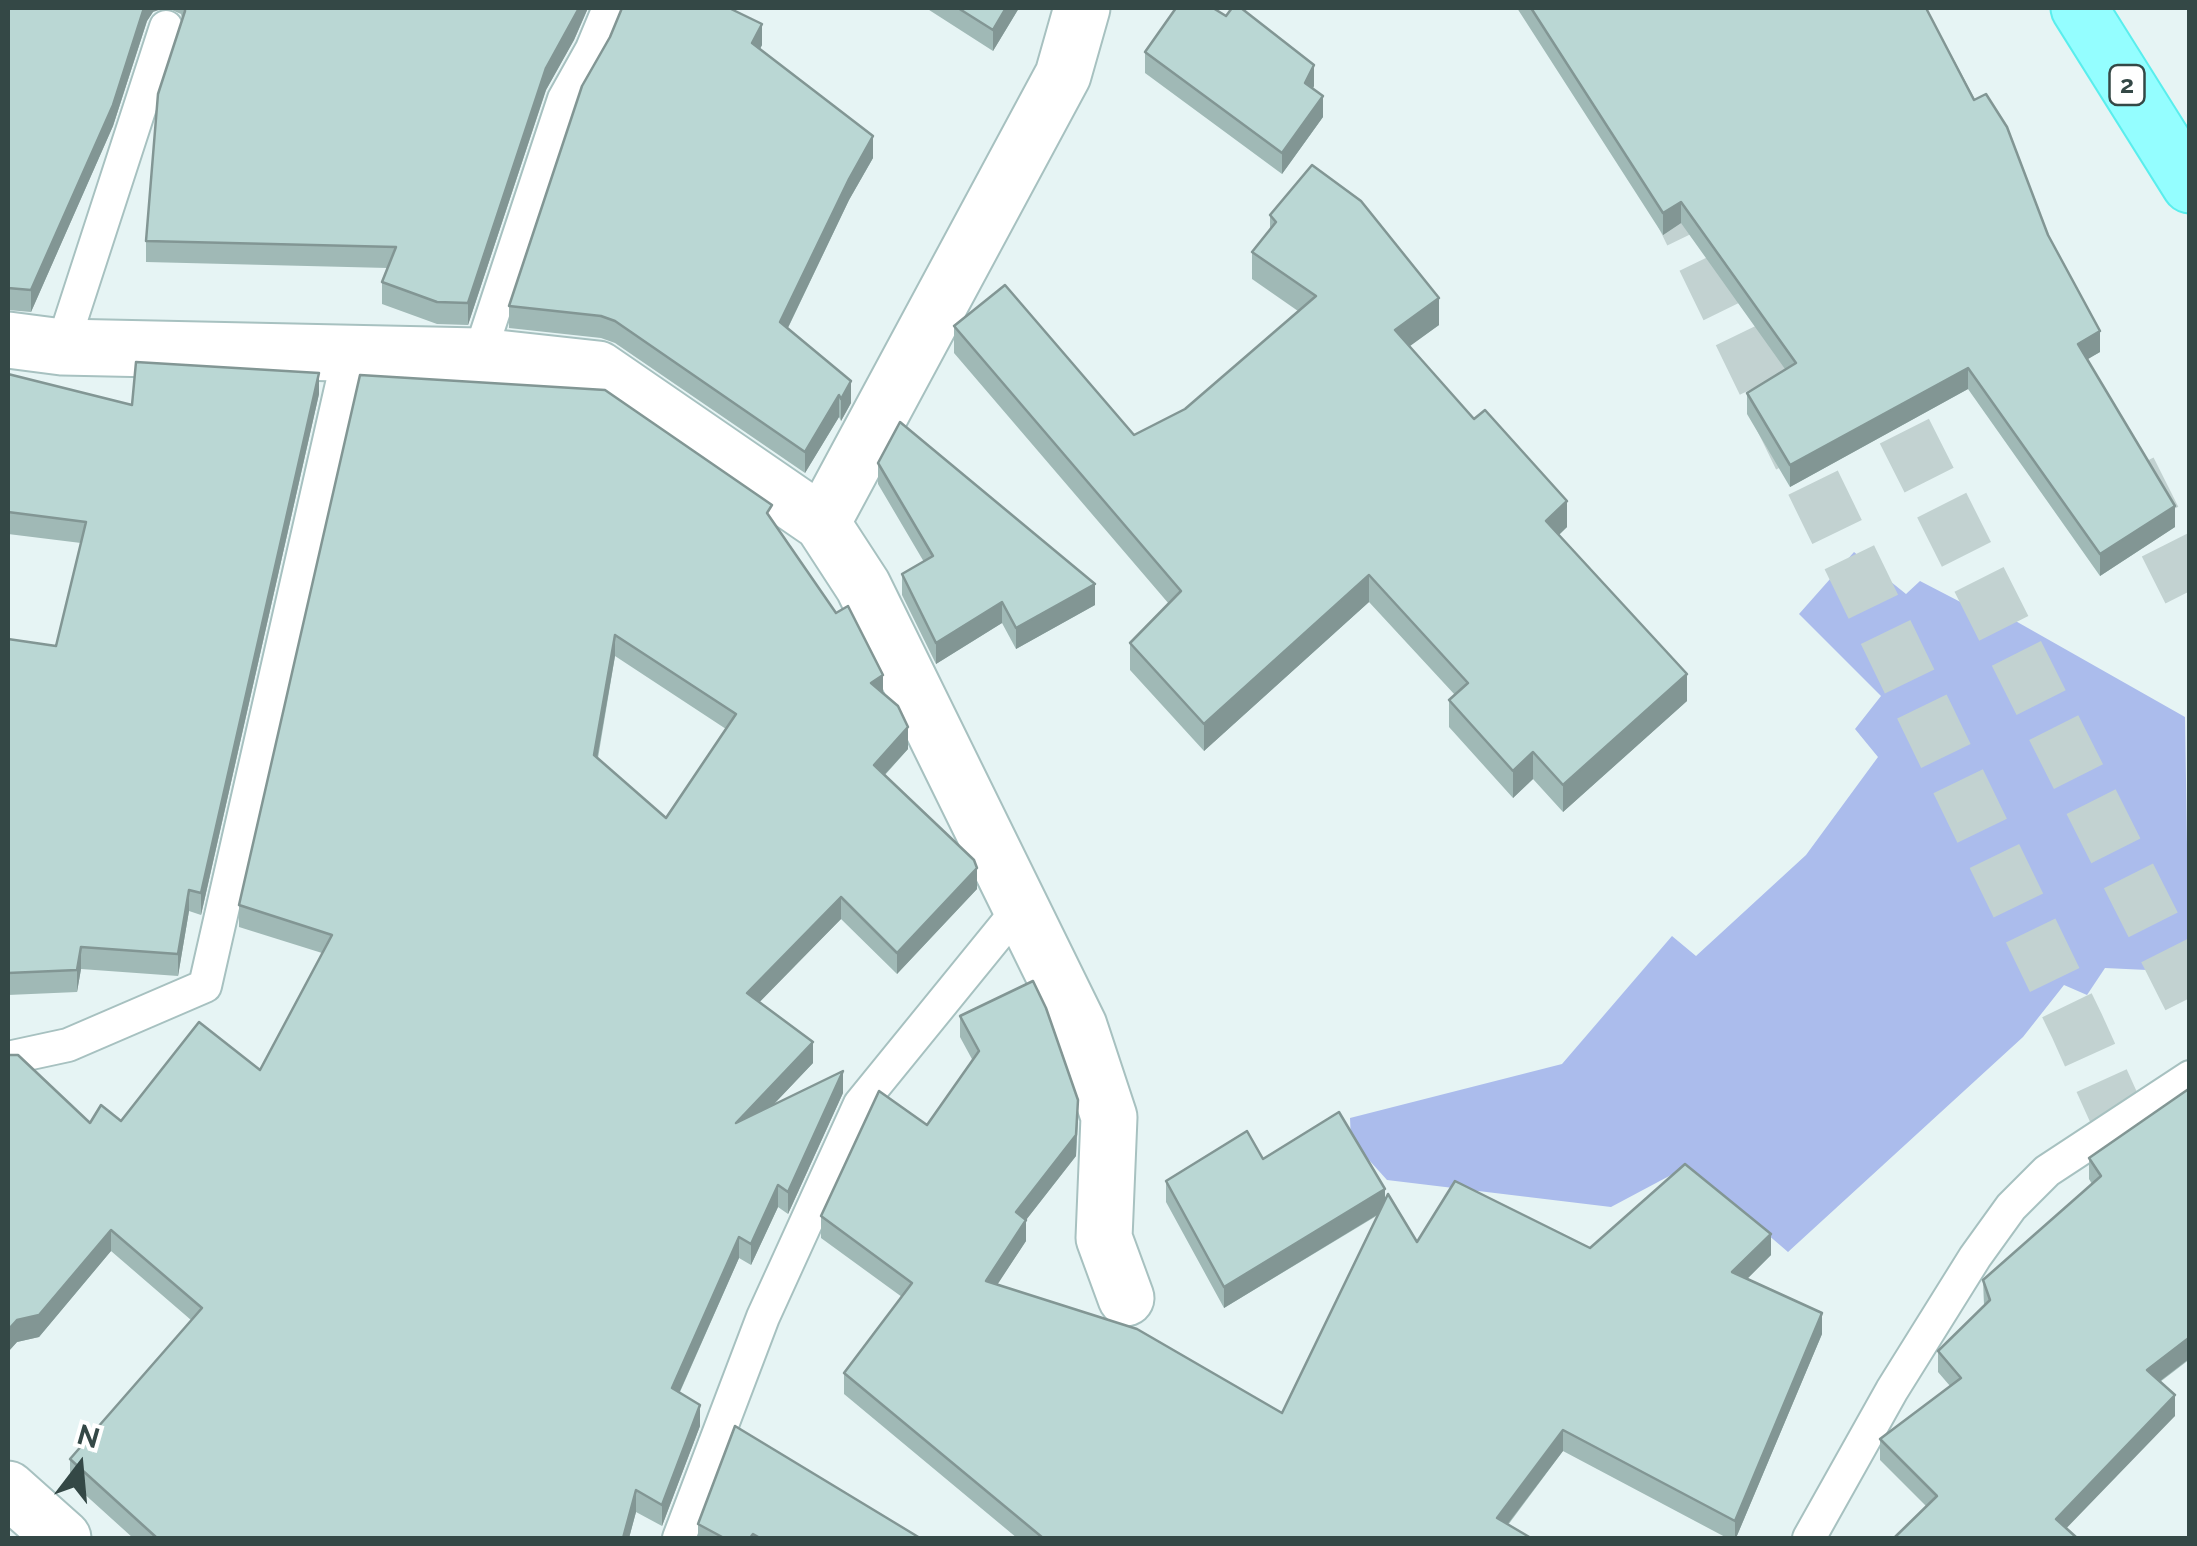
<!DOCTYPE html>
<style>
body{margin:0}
#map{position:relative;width:2197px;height:1546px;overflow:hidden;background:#e6f4f4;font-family:Raleway,sans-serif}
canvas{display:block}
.frame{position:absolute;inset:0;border:10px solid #344846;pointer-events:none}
.north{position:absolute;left:30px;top:1416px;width:100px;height:100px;-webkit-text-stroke:8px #fff;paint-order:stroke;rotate:16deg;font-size:28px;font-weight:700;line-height:40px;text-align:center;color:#344846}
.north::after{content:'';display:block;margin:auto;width:35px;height:45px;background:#344846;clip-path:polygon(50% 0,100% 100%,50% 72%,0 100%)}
</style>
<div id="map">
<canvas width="2197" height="1546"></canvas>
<div class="frame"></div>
<div class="north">N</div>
</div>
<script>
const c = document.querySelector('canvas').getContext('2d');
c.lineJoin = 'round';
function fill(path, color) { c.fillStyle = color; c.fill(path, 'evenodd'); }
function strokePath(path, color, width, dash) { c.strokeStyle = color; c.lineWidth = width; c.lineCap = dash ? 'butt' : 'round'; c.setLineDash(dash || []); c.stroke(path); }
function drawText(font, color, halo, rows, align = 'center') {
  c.font = font + ' Raleway,sans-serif'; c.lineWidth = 8; c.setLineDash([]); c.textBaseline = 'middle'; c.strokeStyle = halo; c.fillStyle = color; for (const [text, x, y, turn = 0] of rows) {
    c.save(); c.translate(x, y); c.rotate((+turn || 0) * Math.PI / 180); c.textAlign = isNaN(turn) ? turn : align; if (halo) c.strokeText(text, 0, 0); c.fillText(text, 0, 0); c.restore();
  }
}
fill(new Path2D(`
 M1854,552l52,42 14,-13 79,41 13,-3 173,98 4,255 -84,-4 -18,27 -23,-10 -41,52 -235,215 -100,-86 -77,41 -224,-27 -36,-40 -1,-22 212,-54 110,-128 24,20 110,-101 72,-98 -23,-28 26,-33 -82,-82z`), '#abbcec');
strokePath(new Path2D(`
 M1668,184l409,842 82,182 31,86
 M1867,357l323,641
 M2129,470l61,121`), '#c2d2d1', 55, [55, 28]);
const lane = new Path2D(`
 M62,347l104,-320
 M479,356l85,-257 28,-50 17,-41
 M8,1058l60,-13 137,-59 144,-633
 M679,1538l84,-221 97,-213 161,-198
 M1809,1538l83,-148 83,-133 36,-50 36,-36 143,-94`);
const street = new Path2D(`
 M8,340l54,7 417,9 119,13 224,154 41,63 216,440 30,91 -5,121 22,60
 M822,523l241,-448 19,-67
 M8,1489l55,49`);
const primary = new Path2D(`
 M2079,8l111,177`);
strokePath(lane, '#a7c1c0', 36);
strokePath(street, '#a7c1c0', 59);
strokePath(primary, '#5aeeed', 59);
strokePath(lane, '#fff', 32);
strokePath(street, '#fff', 55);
strokePath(primary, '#94feff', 55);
fill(new Path2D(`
 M8,8l145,4 -6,9 -34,105 -82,186 -23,-2z
 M167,8h421l-14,32 -28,50 -78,235 -31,-1 -55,-20v-22l6,-14 -242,-6v-21l36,-222 -1,-5z
 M926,8h93l-26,43z
 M1517,8h409l122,227 52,117 -13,7 88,168 -75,49 -132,-187 -178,98 -43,-73v-21l38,-24 -104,-146 -18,12z
 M610,37l152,8 -2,4 113,109 -24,42 -61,128 63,75 -10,18 -2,-4 -34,56 -190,-130 -14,-5 -92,-10v-22z
 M1145,52l169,34 -1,2 10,29 -41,57 -137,-101z
 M1270,215l169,110 -30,21 158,181 -8,8 128,166 -124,111 -30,-33 -20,19 -64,-71v-27l6,-5 -86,-93 -165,149 -74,-81v-27l39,-39 -215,-251v-27l180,109 51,-26 113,-98 -46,-32v-27l18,-22z
 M8,374l124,31 187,-11 -118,521 -12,-4 -11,65 -97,-7 -4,23 -69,3v-356l48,7 25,-103 -73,-9z
 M878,463l217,142 -79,44 -14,-26 -66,41 -34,-69v-21l22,-12 -46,-78z
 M772,519l111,174 25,56 -23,26 92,114 -80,85 -56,-55 -82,83 54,61 -40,42 70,-12 -55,121 -10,-7 -27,58 -12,-7 -59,134 20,34 -38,100 -26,-14 -7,26h-496l-63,-57v-22l121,-139 -80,-69 -72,86 -22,5 -9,10v-297l82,68 31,-2 139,-51 62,-117 -83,-26v-22zM615,656l111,73 -60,89 -68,-60z
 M960,1016l118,105 -2,35 -50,64v21l-29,43 285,129 96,-198 -154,93 -58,-106v-21l97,-22 122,40 32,43 354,13 -24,24 75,55 -86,204h-9l-164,-87 -55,74 23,13h-514l-173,-144v-21l58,-76 -81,-59v-22l106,-91 46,-64 -13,-24z
 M2190,1088v271l-30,23 15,34 -249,90 -46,-46v-21l70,-53 -12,-14v-21l46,-46 -1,-25 109,-96 -3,-5v-21z
 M698,1524l222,14h-222z`), '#a0b9b6');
fill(new Path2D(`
 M144,8h21l-12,4 -6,9 -34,105 -82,186v-22z
 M579,8h9l-14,32 -28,50 -78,235v-22l78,-235z
 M1006,8h13l-26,43v-21z
 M762,24v21l-10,19v-21z
 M1314,65v21l-9,18v-21z
 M1323,96v21l-41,57v-21z
 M873,136v22l-24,42 -69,144v-22l69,-143z
 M1681,202v21l-18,12v-22z
 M1439,298v27l-44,32v-27z
 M2100,331v21l-22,13v-21z
 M1968,368v21l-178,98v-22z
 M319,373v21l-118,521v-22z
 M851,381v22l-10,18v-22z
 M839,395v22l-34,56v-21z
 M1567,501v26l-21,20v-26z
 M2175,506v21l-75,49v-22z
 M1369,575v27l-165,149v-27z
 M1095,584v21l-79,44v-21z
 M1002,602v21l-66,41v-21z
 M615,635v21l-21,120v-21z
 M1687,674v27l-124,111v-27z
 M883,675v22l-12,-14z
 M908,727v22l-34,37v-21z
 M1533,752v27l-20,19v-27z
 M977,868v21l-80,85v-21z
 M189,890v21l-11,65v-22z
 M841,897v22l-94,96v-22z
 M81,947v22l-4,23v-22z
 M813,1042v21l-77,81v-21z
 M843,1071v22l-55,121v-22z
 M1078,1100l-2,56 -50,64v21l-40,61v-21l30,-69z
 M778,1185v22l-27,58v-21z
 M1385,1189v21l-161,98v-21z
 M111,1230v21l-72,86 -22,5 -9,10v-22z
 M1771,1234v21l-39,39v-22z
 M739,1237v21l-67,151v-21z
 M1822,1313v21l-86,204h-1v-17z
 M2190,1337v21l-43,33v-21z
 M2175,1395v21l-118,122 -1,-19z
 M700,1405v21l-38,100v-21z
 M1563,1430v21l-66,87v-20z
 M636,1490v22l-7,26h-6z`), '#829694');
const building = new Path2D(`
 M8,8h136l-31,97 -82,185 -23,-2z
 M185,8h394l-33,60 -78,235 -31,-1 -55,-20 14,-35 -250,-6 12,-147 27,-83z
 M622,8h107l33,16 -10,19 121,93 -24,43 -69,143 71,59 -10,18 -2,-4 -34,57 -190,-131 -14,-5 -92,-10 73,-220 28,-49z
 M958,8h48l-13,22z
 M1176,8h37l13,8 6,-8h9l73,57 -9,18 18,13 -41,57 -137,-101z
 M1531,8h395l48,92 12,-6 21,33 41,108 52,96 -22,13 97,162 -75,48 -132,-186 -178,97 -43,-72 49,-30 -115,-161 -18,11z
 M1312,165l49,36 78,97 -44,32 79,89 11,-9 82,91 -21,20 141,153 -124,111 -30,-33 -20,19 -64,-71 19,-17 -99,-108 -165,149 -74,-81 51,-52 -227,-265 51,-41 129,150 51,-26 131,-113 -64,-44 24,-30 -6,-7z
 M136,362l183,11 -118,520 -12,-3 -11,64 -97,-7 -4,23 -69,3v-334l48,7 30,-124 -78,-10v-138l124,31z
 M360,375l245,15 167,115 -5,8 69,100 12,-7 35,69 -12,8 27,23 10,21 -34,38 100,95 3,8 -80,85 -56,-56 -94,96 66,49 -77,81 107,-52 -55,121 -10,-7 -27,59 -12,-7 -67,151 28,17 -38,100 -26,-15 -13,48h-466l-87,-79 132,-151 -91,-78 -72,85 -22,5 -9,10v-275h10l72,68 11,-18 20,16 78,-99 61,48 72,-135 -93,-30zM615,635l121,79 -70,104 -72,-63z
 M900,422l195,162 -79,44 -14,-26 -66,41 -34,-69 31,-18 -55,-93z
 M1033,981l13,27 32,92 -2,35 -60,77 10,8 -40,61 151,48 145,84 106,-219 29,48 38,-61 135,67 95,-84 86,70 -39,38 90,41 -87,208 -172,-91 -66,88 34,20h-488l-199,-165 68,-90 -91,-67 58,-125 48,34 52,-74 -19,-35z
 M2190,1088v249l-43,33 28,25 -119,124 21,19h-183l43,-42 -57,-57 81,-61 -23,-27 52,-51 -7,-20 118,-104 -12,-18z
 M1339,1112l46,77 -161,98 -58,-106 81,-50 16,28z
 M735,1426l185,112h-160l-7,-4 -3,4h-26l-26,-14z`);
fill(building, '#bad7d4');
strokePath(building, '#829694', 2.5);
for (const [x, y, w] of [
 [2127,85,35]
]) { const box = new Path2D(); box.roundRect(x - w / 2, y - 20, w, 40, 8); c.fillStyle = '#fff'; c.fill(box); strokePath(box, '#344846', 2.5); }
drawText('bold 25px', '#344846', null, [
 ["2",2127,85]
]);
</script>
